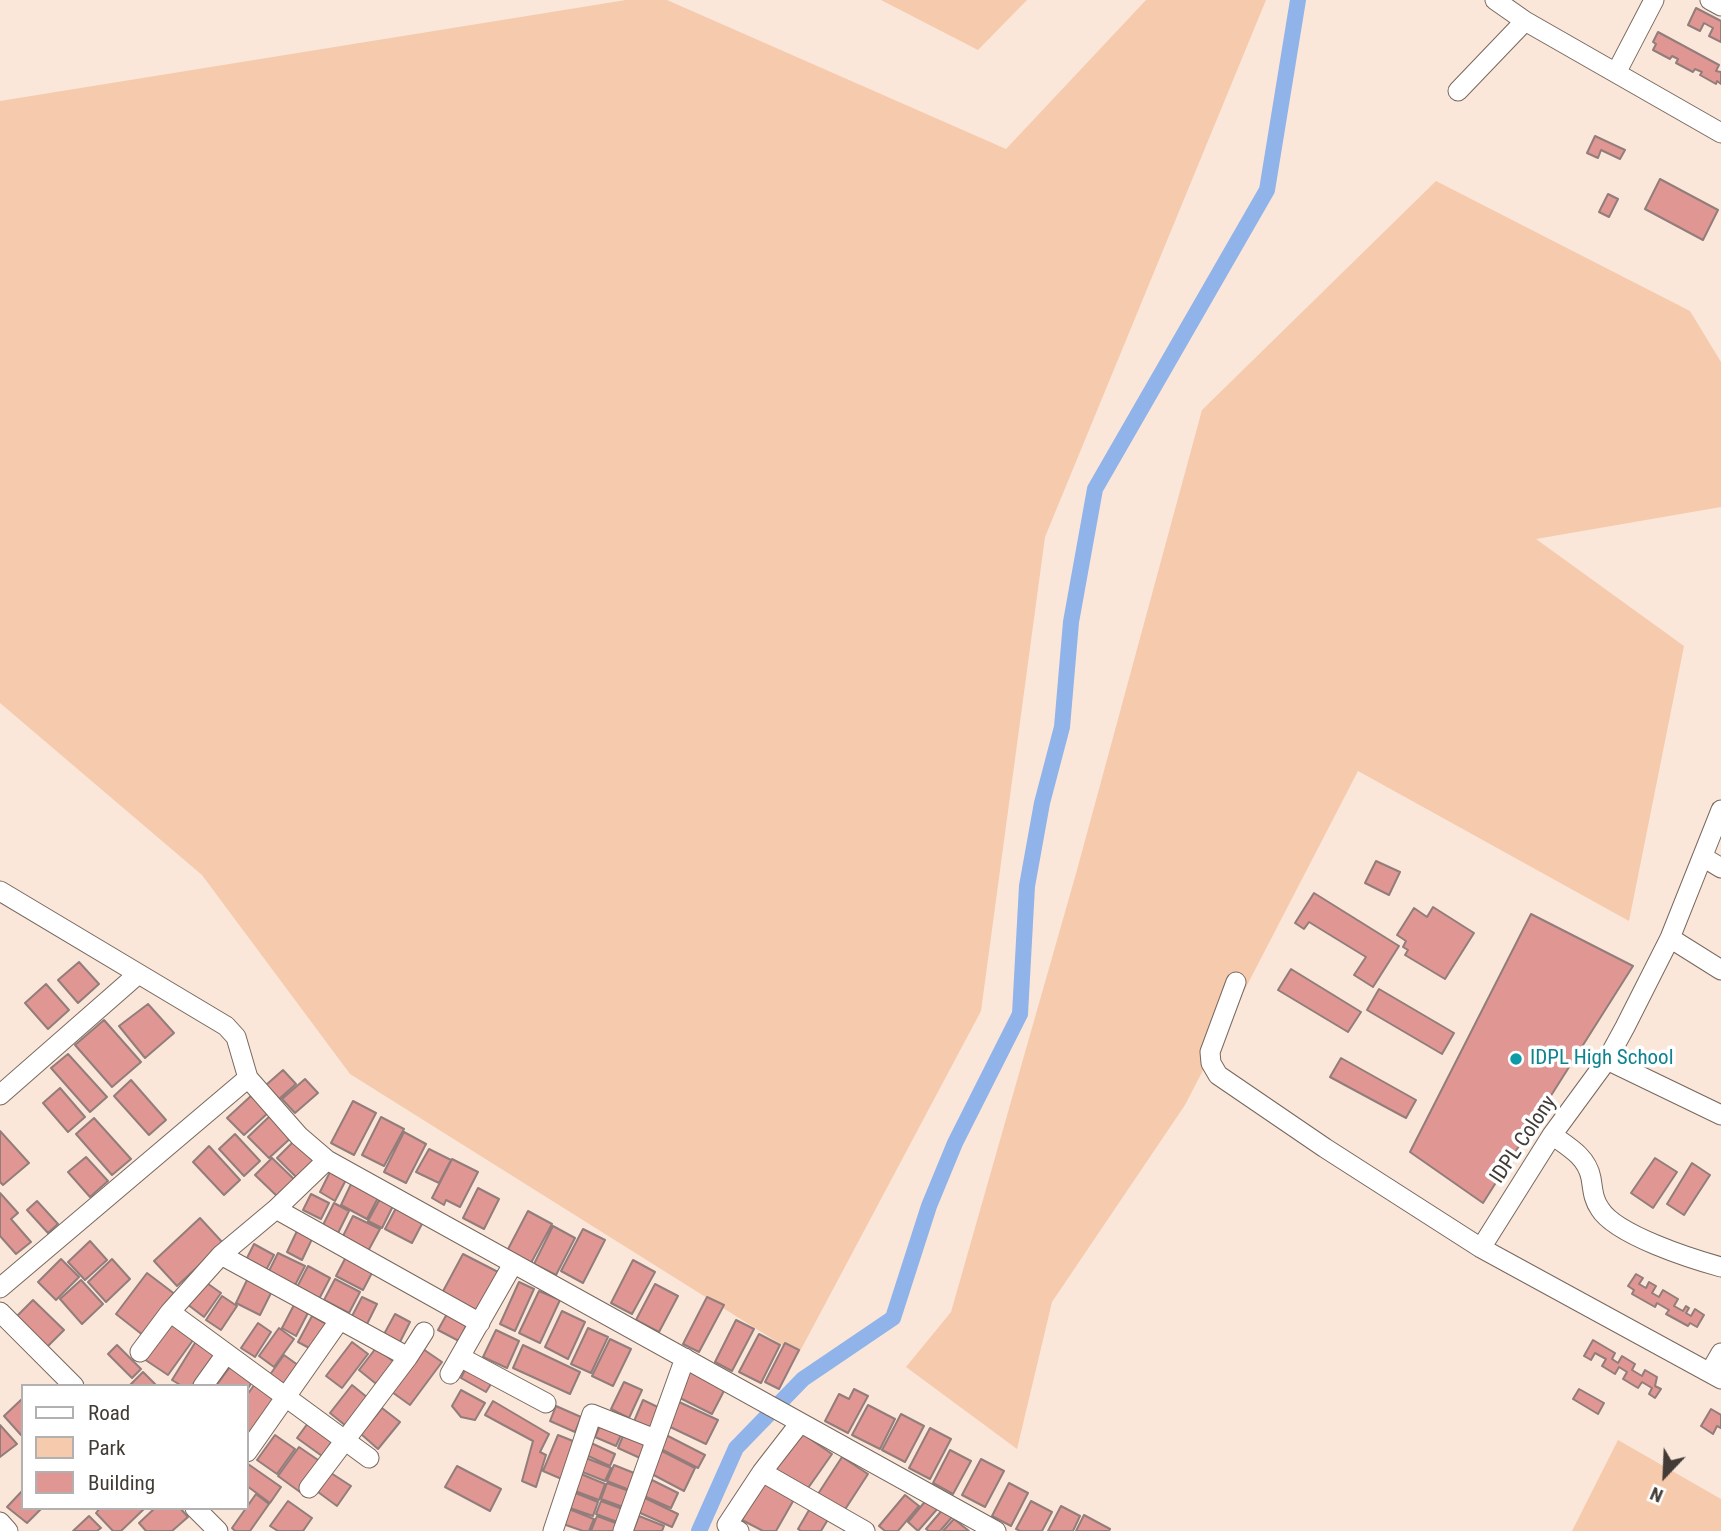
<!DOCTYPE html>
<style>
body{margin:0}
#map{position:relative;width:1721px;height:1531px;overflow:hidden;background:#fae7da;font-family:"Roboto Condensed",sans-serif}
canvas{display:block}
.legend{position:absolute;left:21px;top:1384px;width:228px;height:126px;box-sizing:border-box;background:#fff;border:2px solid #b3b1af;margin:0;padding:9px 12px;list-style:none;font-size:21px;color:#423b36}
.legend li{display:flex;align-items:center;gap:14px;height:35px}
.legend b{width:35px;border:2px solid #b3b1af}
.north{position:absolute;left:1630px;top:1440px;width:70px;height:70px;-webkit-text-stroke:5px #fff;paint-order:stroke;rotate:203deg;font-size:19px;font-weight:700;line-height:28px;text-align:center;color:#423b36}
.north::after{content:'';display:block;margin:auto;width:24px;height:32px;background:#423b36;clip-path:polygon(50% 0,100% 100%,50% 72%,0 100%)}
</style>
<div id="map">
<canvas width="1721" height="1531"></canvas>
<ul class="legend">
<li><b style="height:9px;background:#fff"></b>Road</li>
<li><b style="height:19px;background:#f6caac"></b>Park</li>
<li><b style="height:19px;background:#e09793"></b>Building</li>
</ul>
<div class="north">N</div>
</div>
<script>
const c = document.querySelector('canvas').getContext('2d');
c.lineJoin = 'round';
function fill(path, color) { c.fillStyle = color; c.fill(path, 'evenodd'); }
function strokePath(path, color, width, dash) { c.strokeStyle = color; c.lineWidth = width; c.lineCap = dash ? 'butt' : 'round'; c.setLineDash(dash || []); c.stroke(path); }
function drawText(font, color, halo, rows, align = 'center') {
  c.font = font + ' "Roboto Condensed",sans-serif'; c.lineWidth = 7; c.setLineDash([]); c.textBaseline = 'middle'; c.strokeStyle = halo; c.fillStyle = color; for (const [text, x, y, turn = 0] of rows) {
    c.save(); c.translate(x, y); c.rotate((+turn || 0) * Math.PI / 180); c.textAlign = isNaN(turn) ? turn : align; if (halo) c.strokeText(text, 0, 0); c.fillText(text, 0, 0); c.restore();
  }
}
fill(new Path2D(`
 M626,0h41l339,149 140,-149h120l-221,537 -64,474 -183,344 -448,-281 -148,-199 -202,-172v-602z
 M881,0h146l-49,50z
 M1436,181l254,130 31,51v145l-185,32 148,107 -55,275 -271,-150 -173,334 -133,197 -35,147 -111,-82 45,-55 126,-442 125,-460z
 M1618,1440l103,59v32h-149z`), '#f6caac');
strokePath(new Path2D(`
 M699,1531l37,-83 67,-69 90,-61 36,-112 26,-63 65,-129 7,-128 15,-83 20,-76 9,-105 24,-133 172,-299 31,-190`), '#90b3ea', 16);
const building = new Path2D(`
 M1696,8l25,13v21l-12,-6 4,-8 -9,-5 -4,8 -12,-6z
 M1658,32l61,33 -3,6 5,1v12l-4,-3 -1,3 -16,-9 2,-3 -7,-3 -2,3 -17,-9 2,-4 -6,-3 -2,3 -17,-9 3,-6 -3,-2z
 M1595,136l30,14 -5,9 -19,-9 -3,8 -11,-5z
 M1660,179l58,31 -15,30 -58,-31z
 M1608,194l10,5 -9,18 -10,-5z
 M1376,861l24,11 -11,23 -24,-12z
 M1314,893l85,53 -26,41 -19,-12 12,-18 -57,-35 -5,7 -9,-6z
 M1433,907l41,26 -29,46 -40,-24 3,-5 -5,-3 3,-6 -9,-6 17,-27 13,9z
 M1531,914l102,52 -150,237 -73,-51z
 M79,962l20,22 -21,19 -20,-23z
 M1291,969l70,43 -13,20 -70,-42z
 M46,984l23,26 -21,19 -23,-26z
 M1379,989l75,44 -12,21 -75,-44z
 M148,1004l26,29 -29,25 -26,-32z
 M104,1020l37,42 -29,25 -37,-42z
 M68,1054l39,43 -17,15 -39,-44z
 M1341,1058l75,42 -10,18 -76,-41z
 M283,1070l13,14 -17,15 -13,-14z
 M305,1079l13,14 -23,20 -13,-14z
 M131,1080l35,40 -17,15 -35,-39z
 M60,1088l25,29 -17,15 -25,-29z
 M252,1095l17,17 -25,23 -17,-17z
 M353,1101l23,12 -22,42 -23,-12z
 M273,1113l21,22 -25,23 -21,-21z
 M381,1117l23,12 -20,37 -22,-11z
 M94,1118l37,41 -19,16 -36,-41z
 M0,1131l29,32 -26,22 -3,-3z
 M404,1132l22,12 -20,39 -22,-11z
 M235,1134l25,27 -16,15 -25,-27z
 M294,1141l23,23 -17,17 -23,-23z
 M209,1146l31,34 -16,15 -31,-33z
 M429,1149l22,11 -12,23 -23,-11z
 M86,1157l22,24 -18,16 -22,-25z
 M272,1158l25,24 -17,17 -25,-24z
 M1655,1158l22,14 -24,36 -22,-15z
 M452,1159l26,13 -18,35 -14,-7 -2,5 -12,-7z
 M1692,1163l18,12 -26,40 -17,-11z
 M332,1168l16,8 -13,25 -15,-9z
 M353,1180l27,14 -13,25 -26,-14z
 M478,1188l21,11 -15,30 -21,-11z
 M0,1193l18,20 -7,6 20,23 -15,12 -16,-18z
 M311,1194l18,9 -8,16 -18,-9z
 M381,1197l13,7 -12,24 -14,-7z
 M37,1201l21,23 -10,9 -21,-23z
 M334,1203l15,8 -12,24 -15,-8z
 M396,1208l27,14 -11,21 -27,-14z
 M528,1211l24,13 -21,39 -24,-12z
 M353,1216l27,13 -13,24 -26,-13z
 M200,1218l23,25 -46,43 -23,-25z
 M553,1226l22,12 -19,37 -22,-11z
 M583,1229l22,11 -22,43 -22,-12z
 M297,1231l15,8 -10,21 -15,-8z
 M90,1241l17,19 -22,20 -17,-18z
 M254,1244l20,11 -10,19 -20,-10z
 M278,1253l27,13 -12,23 -26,-14z
 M463,1254l37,19 -22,41 -37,-19z
 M347,1255l27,14 -11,21 -27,-14z
 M61,1259l18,18 -23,23 -18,-18z
 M112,1259l18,20 -24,23 -18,-20z
 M633,1260l22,12 -23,42 -21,-11z
 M308,1266l22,12 -13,25 -22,-12z
 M147,1273l29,22 -32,41 -28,-22z
 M1636,1274l7,4 -4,6 7,4 3,-6 7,4 -4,7 7,4 4,-7 15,9 -4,7 9,5 3,-5 3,2 -3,5 5,3 4,-7 9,6 -7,12 -7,-4 -2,3 -22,-12 3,-4 -12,-7 -2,4 -23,-13 2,-4 -6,-4z
 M248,1278l25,11 -13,26 -24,-12z
 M335,1279l25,13 -11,21 -25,-13z
 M81,1280l22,24 -21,20 -22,-25z
 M204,1281l17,12 -17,24 -17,-13z
 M519,1282l15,7 -19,42 -15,-7z
 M655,1284l23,12 -19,36 -23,-12z
 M539,1291l21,9 -20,43 -21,-10z
 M222,1296l15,10 -16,24 -15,-10z
 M362,1297l15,7 -11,22 -15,-8z
 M707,1297l17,8 -25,47 -16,-8z
 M33,1300l31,30 -17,17 -30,-31z
 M295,1303l14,8 -13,25 -14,-8z
 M562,1311l23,11 -17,37 -23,-12z
 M448,1312l20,10 -9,19 -21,-11z
 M395,1314l15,8 -11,22 -16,-8z
 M312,1316l14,8 -15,25 -13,-7z
 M172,1319l24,17 -28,39 -24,-16z
 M736,1320l18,9 -22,42 -17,-9z
 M258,1323l13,9 -16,25 -14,-9z
 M279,1328l15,11 -20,28 -15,-11z
 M588,1328l20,9 -17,36 -20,-9z
 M496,1330l23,11 -12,27 -24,-11z
 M759,1334l21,11 -19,38 -22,-11z
 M198,1338l22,15 -20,33h-18l-10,-6z
 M610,1339l21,10 -18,37 -21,-10z
 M1593,1340l22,13 -3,6 6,4 4,-7 13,8 -3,6 10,6 3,-6 12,7 -2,9 6,3 -6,9 -6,-4 3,-6 -10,-6 -4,6 -15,-9 4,-7 -8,-5 -4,7 -13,-8 4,-7 -11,-6 -4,7 -7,-4z
 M352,1342l16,12 -26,34 -16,-12z
 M785,1343l14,7 -20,39 -14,-7z
 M117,1345l24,24 -9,9 -24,-24z
 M523,1345l57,27 -10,22 -57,-26z
 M376,1348l22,17 -18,22 -21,-17z
 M423,1349l19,13 -32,43 -18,-13z
 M284,1355l18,13 -14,21 -19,-13z
 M232,1364l22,15 -7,11v-4h-31z
 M468,1364l26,15 -8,13 -25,-14z
 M691,1367l36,18 -15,29 -36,-18z
 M143,1372l14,14h-28z
 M257,1381l23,16 -33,44v-46z
 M624,1382l18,8 -13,28 -18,-9z
 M352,1385l16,13 -22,28 -16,-13z
 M854,1389l14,7 -20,37 -23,-12 14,-27 10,5z
 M1579,1389l25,14 -6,11 -25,-15z
 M461,1390l24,13 -10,17 -14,-3 -9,-11z
 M23,1398v35l-2,2 -17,-19z
 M643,1400l21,10 -12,25 -20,-9z
 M493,1401l56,33 -9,18 6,3 -10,32 -14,-6 11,-40 -48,-26z
 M677,1401l41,19 -12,24 -40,-19z
 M868,1405l27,14 -15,30 -28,-14z
 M556,1406l25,11 -6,15 -25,-11z
 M382,1408l18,14 -22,27 -17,-15z
 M1711,1409l10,6v13l-4,-2 -4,8 -12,-8z
 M901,1414l23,12 -19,36 -23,-12z
 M603,1419l21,9 -8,18 -21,-9z
 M308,1423l25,17 -11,16 -25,-18z
 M0,1425l17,19 -17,13z
 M930,1428l21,11 -21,40 -21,-11z
 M625,1431l22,10 -7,17 -22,-10z
 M800,1432l32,22 -26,37 -32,-22z
 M275,1435l20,14 -18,25 -20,-14z
 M558,1435l20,8 -14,37 -21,-9z
 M666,1435l39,20 -7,13 -39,-20z
 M591,1443l24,11 -5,12 -24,-11z
 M299,1447l22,15 -21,30 -22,-16z
 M660,1450l35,18 -11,23 -36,-19z
 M950,1450l21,11 -18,33 -20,-11z
 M842,1457l26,17 -24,37 -26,-17z
 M586,1458l25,10 -6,13 -25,-10z
 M981,1459l23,12 -19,36 -23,-12z
 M248,1464l33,23 -11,16 -23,-17z
 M614,1465l25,10 -7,16 -25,-10z
 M457,1466l44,23 -11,22 -45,-24z
 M331,1473l20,13 -14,20 -19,-14z
 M581,1474l24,10 -6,16 -24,-9z
 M765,1479l31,17 -20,35h-13l-21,-11z
 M652,1480l26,13 -7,15 -27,-12z
 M607,1483l25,9 -6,16 -25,-9z
 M1009,1483l19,10 -17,33 -19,-10z
 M23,1490v18h19l-15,15 -20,-16z
 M573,1492l25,10 -5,14 -26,-9z
 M256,1494l13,10 -19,27h-15l-3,-3z
 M905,1495l14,11 -21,25h-13l-6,-5z
 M645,1498l33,16 -6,13 -34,-15z
 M928,1498l11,9 -21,24 -10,-9z
 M288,1501l24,17 -9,13h-25l-8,-5z
 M601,1501l24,9 -5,13 -24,-9z
 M1031,1501l21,11 -10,19h-22l-4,-2z
 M812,1505l18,11 -9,15h-20l-3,-2z
 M1061,1506l19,10 -7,15h-25z
 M100,1508h45l-24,23h-8l-17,-18z
 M155,1508h25l8,9 -16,14h-26l-7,-8z
 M944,1508l9,8 -13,15h-11l-3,-2z
 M569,1509l25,10 -5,12h-6l-20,-7z
 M1084,1515l26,14 -1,2h-33z
 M89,1516l12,12 -4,3h-24z
 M597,1516l24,9 -2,6h-28z
 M639,1516l25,10 -2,5h-29z
 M954,1519l15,12h-26z`);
fill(building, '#e09793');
strokePath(building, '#927d7b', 2);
const minor = new Path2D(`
 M1495,0l30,21 196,112
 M1710,0l11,6
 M1616,73l38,-73
 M1458,91l67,-70
 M1721,810l-51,128 -45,89 -18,33 -55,75 -71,113 240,131
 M1703,857l18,11
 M0,891l226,135 10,11 12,41
 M1670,938l51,32
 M1236,982l-26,70 1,11 7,12 107,73 156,100
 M1607,1060l114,55
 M0,1095l137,-120
 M1552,1135c17,12 35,22 39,43 2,12 2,21 9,31 16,26 92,50 121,58
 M327,1160l-51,49 -55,46 -51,57 199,146
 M276,1209l204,114
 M221,1255l187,102
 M0,1288l248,-210 51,58 28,24 669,371
 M0,1312l74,74
 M140,1352l30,-40
 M460,1357l86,46
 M1710,1372l11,-19
 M450,1374l63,-110
 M203,1386l23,-32
 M247,1452l92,-131
 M762,1472l103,59
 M309,1488l99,-131 16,-25
 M195,1508l23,23
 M0,1522l8,9
 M553,1531l39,-117 63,25
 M623,1531l62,-173
 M739,1531l-12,-6 35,-53 38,-49`);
strokePath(minor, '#78685d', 21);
strokePath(minor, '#fff', 19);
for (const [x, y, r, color] of [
 [1516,1059,7,"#0f9aa8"]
]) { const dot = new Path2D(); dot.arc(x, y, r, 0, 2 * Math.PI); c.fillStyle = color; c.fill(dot); strokePath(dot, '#fff', 2.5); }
drawText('21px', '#0d838f', '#fff', [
 ["IDPL High School",1530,1059]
], 'left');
drawText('21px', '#423b36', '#fff', [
 ["IDPL Colony",1524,1140,-56]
]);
</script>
